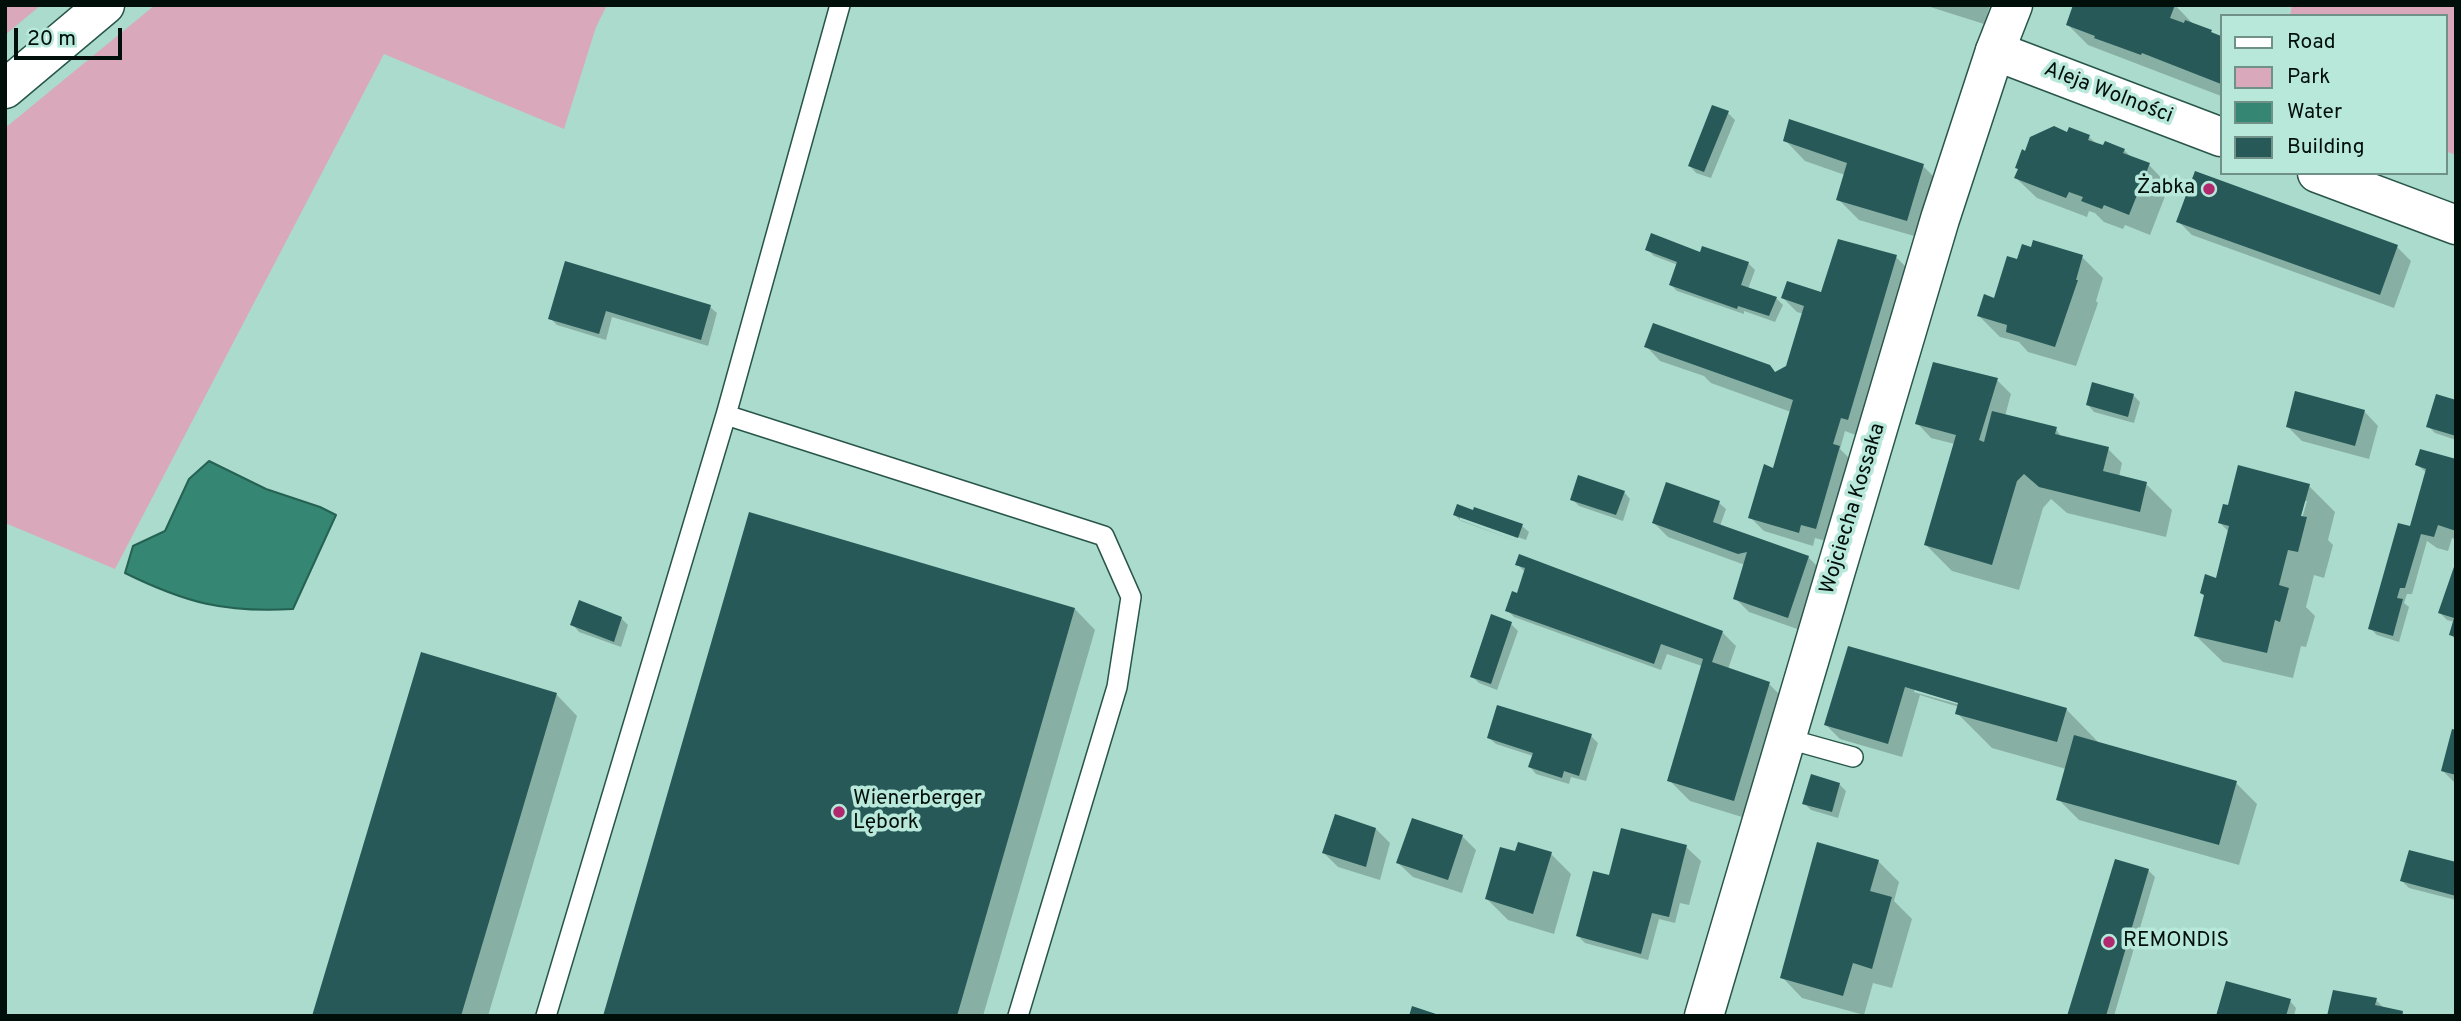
<!DOCTYPE html>
<meta charset="utf-8">
<style>
body{margin:0}
#map{position:relative;width:2461px;height:1021px;overflow:hidden;background:#abdbcd;font-family:Overpass,sans-serif}
canvas{display:block}
.frame{position:absolute;inset:0;border:7px solid #010f0a;pointer-events:none}
.legend{position:absolute;left:2220px;top:14px;width:228px;height:161px;box-sizing:border-box;background:#b8e8da;border:2px solid #6f9187;margin:0;padding:9px 12px;list-style:none;font-size:21px;color:#010f0a}
.legend li{display:flex;align-items:center;gap:14px;height:35px}
.legend b{width:35px;border:2px solid #6f9187}
.scale{position:absolute;left:14px;top:28px;width:108px;height:32px;box-sizing:border-box;border:4px solid #010f0a;border-top:0;padding-left:9px;font-size:21px;line-height:24px;white-space:nowrap;color:#010f0a;-webkit-text-stroke:5px #b8e8da;paint-order:stroke}
</style>
<div id="map">
<canvas width="2461" height="1021"></canvas>
<div class="frame"></div>
<ul class="legend">
<li><b style="height:9px;background:#fff"></b>Road</li>
<li><b style="height:19px;background:#d9a9bb"></b>Park</li>
<li><b style="height:19px;background:#358672"></b>Water</li>
<li><b style="height:19px;background:#265958"></b>Building</li>
</ul>
<div class="scale">20 m</div>
</div>
<script>
const c = document.querySelector('canvas').getContext('2d');
c.lineJoin = 'round';
function fill(path, color) { c.fillStyle = color; c.fill(path, 'evenodd'); }
function strokePath(path, color, width, dash) { c.strokeStyle = color; c.lineWidth = width; c.lineCap = dash ? 'butt' : 'round'; c.setLineDash(dash || []); c.stroke(path); }
function drawText(font, color, halo, rows, align = 'center') {
  c.font = font + ' Overpass,sans-serif'; c.lineWidth = 7; c.setLineDash([]); c.textBaseline = 'middle'; c.strokeStyle = halo; c.fillStyle = color; for (const [text, x, y, turn = 0] of rows) {
    c.save(); c.translate(x, y); c.rotate((+turn || 0) * Math.PI / 180); c.textAlign = isNaN(turn) ? turn : align; if (halo) c.strokeText(text, 0, 0); c.fillText(text, 0, 0); c.restore();
  }
}
fill(new Path2D(`
 M5,5h36l-36,30z
 M155,5h452l-11,22 -32,102 -180,-75 -269,515 -110,-46v-395z
 M2292,5h164v150l-11,-4v-135h-155z`), '#d9a9bb');
const water = new Path2D(`
 M209,461l57,28 54,18 16,8 -43,94c-68,4 -107,-6 -168,-36l8,-27 32,-15 24,-52z`);
fill(water, '#358672');
strokePath(water, '#256253', 2);
fill(new Path2D(`
 M1924,5h66l-6,19z
 M2075,5h100l20,21 26,12v58l-133,-51 -20,-20z
 M1728,113l7,7 -24,58 -15,-5 -6,-7z
 M2068,134l21,3 9,8 26,5 8,8 17,7 20,21 -19,49 -25,-10 -2,4 -19,-7 -9,-9 -6,-2 -2,6 -50,-19 -21,-20 10,-25z
 M1785,140l138,26 21,21 -16,53 -69,-20 -21,-21 7,-24 -40,-14z
 M2178,221l219,26 14,14 -17,47 -202,-73z
 M1647,249l54,5 47,9 7,7 -7,19 28,9 7,7 -8,17 -31,-11v3l-67,-23 -6,-6 7,-20 -24,-9z
 M2032,249l50,8 21,21 -7,23 2,2 -22,63 -48,-14 -9,-10 -19,-5 -21,-21 17,-16 22,-38z
 M1896,257l14,14 -22,72 -5,-2 11,11 -25,88 -24,-9 -5,18 13,13 -23,80 -15,-4 -2,8 -49,-15 -14,-14 24,-47 17,-58 -80,-29 -7,-7 -44,-15 -14,-15 130,27 11,-6 17,-53 -7,-2 -14,-14 39,-4z
 M566,263l144,44 7,6 -9,33 -96,-29 -6,23 -49,-15 -7,-7z
 M1997,380l14,14 -6,22 51,13 6,9 46,11 14,14 -3,14 27,7 26,26 -6,27 -99,-24 -16,-14 -8,9 -24,82 -67,-19 -26,-26 29,-101 -24,-6 -14,-15z
 M2133,395l7,7 -6,21 -40,-11 -6,-7z
 M2456,402v38l-21,-7 -7,-7z
 M2364,411l14,15 -9,33 -67,-18 -14,-14z
 M2456,461v79l-4,-2 -4,13 -11,-3 -10,-7 -15,53h-5l-3,9 5,4 -10,35 -22,-7 -7,-7 46,-98 11,-57 -10,-8z
 M2309,486l26,26 -7,28 5,5 -9,33 -10,-3 -8,32 9,9 -9,31 -5,-1 -8,32 -70,-16 -27,-26 10,-39 -4,-4 15,-13 12,-48 -9,-9zM2303,501h4l-7,24 -3,-1z
 M1624,492l6,7 -7,22 -44,-15 -7,-7z
 M1719,503l7,6 -6,17 88,31 14,14 -19,60 -54,-19 -14,-14 10,-33 -77,-28 -14,-14z
 M1455,515l67,11 7,6 -3,8 -66,-24v4l65,24 -64,-23z
 M1517,564l205,68 14,14 -8,23 41,15 21,21 -35,116 -65,-20 -21,-21 33,-114 -35,-12 -6,16 -147,-53 -7,-7 16,-13 2,-25z
 M2456,565v75l-5,-5 4,-13 -8,-2 -7,-7z
 M1075,609l20,21 -112,386h-378z
 M621,618l7,7 -7,22 -42,-15 -6,-7z
 M1511,624l7,7 -21,59 -18,-7 -7,-7z
 M1850,648l216,61 35,36 135,38 21,21 -18,61 -160,-45 -21,-21 8,-30 -74,-21 -35,-35 2,-6 -39,-12 -18,62 -62,-18 -14,-14zM1915,688l45,13v4l-46,-13z
 M422,654l135,41 20,21 -89,300h-174z
 M2456,732v52l-13,-13z
 M1591,736l7,7 -12,38 -15,-4 -2,7 -33,-10 -6,-7 3,-11 -37,-12 -7,-6z
 M1839,784l7,7 -8,27 -27,-8 -7,-7z
 M1376,829l14,14 -10,37 -42,-13 -14,-14z
 M1462,836l14,14 -14,43 -49,-16 -15,-14z
 M1686,847l15,14 -12,44 -9,-2 -5,20 -16,-4 -11,41 -63,-17 -7,-7 32,-58z
 M1516,853l35,1 20,20 -17,60 -46,-14 -21,-21z
 M1878,861l21,21 -5,19 18,18 -20,69 -19,-5 -9,32 -62,-17 -20,-21z
 M2456,864v36l-47,-12 -7,-7z
 M2148,870l7,7 -41,139h-45z
 M2376,1000l9,9 17,3 3,4h-76z
 M2290,1001l6,7 -2,8h-76z`), '#0003');
fill(new Path2D(`
 M2073,5h102l-5,13 14,5 1,-3 27,10 -1,2 10,4v48l-79,-31 -1,2 -47,-17 1,-2 -29,-11z
 M1712,105l17,6 -25,61 -16,-6z
 M1789,119l135,45 -17,57 -71,-21 11,-37 -64,-22z
 M2054,126l13,6 2,-5 21,8 -2,5 15,5 2,-4 20,8 -2,4 27,10 -21,52 -25,-10 -2,4 -21,-8 2,-4 -14,-5 -3,6 -52,-20 4,-9 -3,-1 7,-19 3,2 5,-14z
 M2195,171l203,74 -18,50 -204,-73z
 M1651,233l49,19 2,-6 47,16 -8,23 36,12 -8,19 -31,-10 -1,3 -68,-24 8,-23 -32,-12z
 M1838,239l59,16 -49,165 -7,-2 -8,26 7,2 -24,83 -15,-4 -2,8 -51,-15 16,-54 9,4 20,-68 -149,-53 9,-24 117,42 5,7 11,-6 18,-60 -23,-8 6,-17 34,11z
 M2033,240l50,15 -7,25h2l-23,67 -49,-15 1,-7 -30,-9 7,-22 10,4 13,-42 10,3 5,-15 9,3z
 M565,261l146,44 -10,35 -95,-29 -7,23 -51,-15z
 M1933,362l65,16 -19,62 5,2 8,-31 65,16 -2,7 54,13 -6,24 44,11 -7,30 -101,-25 -15,-13 -7,7 -25,84 -68,-20 32,-110 -41,-11z
 M2092,382l42,12 -6,23 -42,-12z
 M2295,391l70,19 -10,36 -69,-19z
 M2436,394l20,6v36l-30,-9z
 M2420,449l36,10v72l-18,-6 -4,12 -13,-3 -16,54h-5l-3,10 6,1 -10,37 -25,-7 30,-106 12,3 16,-57 -11,-4z
 M2238,465l72,19 -9,32 6,1 -9,35 -10,-2 -9,35 10,3 -9,34 -5,-2 -8,33 -73,-17 10,-41 -4,-2 5,-19 11,4 13,-52 -11,-3 5,-19 5,1z
 M1578,475l47,16 -9,24 -46,-15z
 M1666,482l54,19 -7,21 96,34 -21,62 -55,-19 14,-47 -9,2 -86,-31z
 M1457,504l16,6 1,-3 49,17 -5,14 -65,-23z
 M749,512l326,96 -118,408h-354z
 M1519,554l204,77 -11,31 58,20 -36,119 -67,-20 36,-122 -42,-15 -7,20 -149,-53 7,-20 5,2 8,-25 -10,-3z
 M2456,561v76l-7,-2 5,-17 -16,-5z
 M579,600l43,17 -8,25 -44,-17z
 M1491,614l21,8 -21,62 -21,-7z
 M1848,646l219,62 -10,34 -102,-28 3,-11 -53,-16 -17,57 -64,-19z
 M421,652l136,41 -96,323h-149z
 M1497,705l95,29 -13,42 -15,-5 -2,7 -34,-11 5,-14 -46,-15z
 M2452,729l4,1v45l-15,-4z
 M2074,735l163,46 -18,64 -163,-45z
 M1811,774l29,9 -8,29 -30,-8z
 M1335,814l41,14 -10,39 -44,-14z
 M1412,818l51,17 -15,45 -52,-17z
 M1621,828l66,17 -18,72 -17,-4 -11,41 -65,-18 17,-65 16,4z
 M1518,842l34,10 -19,62 -48,-15 15,-52 15,4z
 M1817,842l62,18 -9,31 22,6 -20,72 -19,-6 -10,33 -63,-18z
 M2409,850l47,12v34l-56,-15z
 M2115,859l34,10 -43,147h-39z
 M2226,981l65,18 -5,17h-70z
 M2333,990l44,8 -2,7 28,6 -1,5h-75z
 M1412,1006l27,9v1h-30z`), '#265958');
const service = new Path2D(`
 M840,5l-114,410 378,121 27,61 -14,90 -99,329
 M1785,738l68,19
 M546,1016l180,-601`);
const tertiary = new Path2D(`
 M1995,51l226,86
 M5,89l100,-84
 M2317,173l139,52`);
const secondary = new Path2D(`
 M1704,1016l236,-797 55,-168 18,-46`);
strokePath(service, '#285549', 22);
strokePath(tertiary, '#285549', 41);
strokePath(secondary, '#285549', 41);
strokePath(service, '#fff', 19);
strokePath(tertiary, '#fff', 38);
strokePath(secondary, '#fff', 38);
for (const [x, y, r, color] of [
 [2209,189,7,"#b0296e"],
 [839,812,7,"#b0296e"],
 [2109,942,7,"#b0296e"]
]) { const dot = new Path2D(); dot.arc(x, y, r, 0, 2 * Math.PI); c.fillStyle = color; c.fill(dot); strokePath(dot, '#b8e8da', 2.5); }
drawText('21px', '#010f0a', '#b8e8da', [
 ["Aleja Wolności",2108,94,21],
 ["Wojciecha Kossaka",1854,509,-73]
]);
drawText('21px', '#010f0a', '#b8e8da', [
 ["Żabka",2195,189,"right"],
 ["Wienerberger",853,800],
 ["Lębork",853,824],
 ["REMONDIS",2123,942]
], 'left');
</script>
